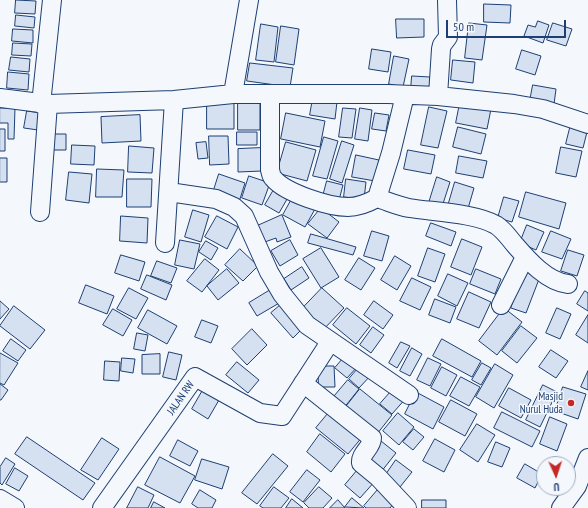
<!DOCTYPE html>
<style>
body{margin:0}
#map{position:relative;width:588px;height:508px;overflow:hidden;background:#f4f7fb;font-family:"PT Sans Narrow",sans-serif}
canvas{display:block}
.north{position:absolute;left:536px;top:456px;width:40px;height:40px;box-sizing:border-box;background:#f4f7fb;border:1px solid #9eadc5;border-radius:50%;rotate:177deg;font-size:11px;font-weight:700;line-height:16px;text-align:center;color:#1d3f73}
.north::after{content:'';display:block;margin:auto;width:14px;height:18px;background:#c62828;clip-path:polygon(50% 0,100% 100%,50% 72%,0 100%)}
.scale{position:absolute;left:446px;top:20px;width:120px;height:18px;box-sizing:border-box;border:2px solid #1d3f73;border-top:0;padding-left:5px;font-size:12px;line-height:14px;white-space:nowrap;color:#1d3f73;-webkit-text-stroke:3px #f4f7fb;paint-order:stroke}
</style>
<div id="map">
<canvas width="588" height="508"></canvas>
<div class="north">U</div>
<div class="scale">50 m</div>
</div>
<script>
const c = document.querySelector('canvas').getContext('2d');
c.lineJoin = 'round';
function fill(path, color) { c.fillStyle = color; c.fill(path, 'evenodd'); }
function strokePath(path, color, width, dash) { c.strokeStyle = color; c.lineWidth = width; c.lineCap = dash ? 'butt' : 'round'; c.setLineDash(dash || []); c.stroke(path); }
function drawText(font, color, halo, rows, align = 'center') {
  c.font = font + ' "PT Sans Narrow",sans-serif'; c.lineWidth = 3; c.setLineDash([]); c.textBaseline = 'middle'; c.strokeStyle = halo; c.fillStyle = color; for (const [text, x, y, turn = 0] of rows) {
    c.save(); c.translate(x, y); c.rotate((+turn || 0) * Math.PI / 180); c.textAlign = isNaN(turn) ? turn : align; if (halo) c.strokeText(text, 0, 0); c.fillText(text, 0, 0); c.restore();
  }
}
const building = new Path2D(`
 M16,0l20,1 -1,13 -20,-1z
 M484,4l27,1 -1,18 -26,-1z
 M16,15l19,2 -1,11 -19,-2z
 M396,19h28v18l-27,1z
 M538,21l11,4 -6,18 -19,-7 4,-11 7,2z
 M469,23l18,2 -5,35 -17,-2z
 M553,23l19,6 -6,17 -19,-6z
 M261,24l17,3 -4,35 -18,-2z
 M281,26l18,3 -5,36 -18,-3z
 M13,29l20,1v13l-21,-2z
 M13,43l19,1 -1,12 -19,-1z
 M372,49l19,3 -3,20 -19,-3z
 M522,50l19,6 -6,19 -19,-6z
 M394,56l15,3 -6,28 -14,-3z
 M11,57l19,2 -1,13 -20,-2z
 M453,60l22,2 -2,21 -22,-3z
 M250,63l43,5 -3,19 -43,-6z
 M8,72l21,2 -1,16 -21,-2z
 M412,76l18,1 -1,14 -18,-1z
 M533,85l23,4 -2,15 -24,-3z
 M313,98l24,4 -2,17 -25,-4z
 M207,99h27v30h-27z
 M238,99l22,1v30h-22z
 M460,103l31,6 -4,20 -31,-6z
 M429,107l18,4 -9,37 -17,-3z
 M0,108h15l-1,31h-6v-16h-8z
 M343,108l13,1 -4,29 -13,-1z
 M360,108l12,2 -4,31 -13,-2z
 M27,111l14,2 -3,17 -14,-2z
 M286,113l39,8 -5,26 -39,-8z
 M375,113l14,2 -3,16 -14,-2z
 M140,115l1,26 -39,2 -1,-26z
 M571,124l17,4 -5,20 -17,-4z
 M458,127l28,7 -5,20 -28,-7z
 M0,129h5v22h-5z
 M237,132h20v13h-20z
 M51,134h15v16h-15z
 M209,136h19l1,28 -19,1z
 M324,137l14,4 -11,38 -14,-3z
 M342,141l12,4 -12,38 -12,-4z
 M206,142l2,16 -10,1 -2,-16z
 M286,142l30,8 -9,31 -30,-8z
 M72,145l23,1 -1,19 -23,-1z
 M129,146l25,2 -2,25 -24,-1z
 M561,147l21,4 -6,26 -20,-4z
 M261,148l1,23 -24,1v-23z
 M408,150l27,5 -4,19 -27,-5z
 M356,155l23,5 -4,21 -23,-4z
 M459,156l28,5 -4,17 -27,-5z
 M0,158h7v24h-7z
 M97,169l27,1 -2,27h-26z
 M69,172l23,2 -3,29 -23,-3z
 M219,174l26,9 -6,19 -26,-9z
 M249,176l21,7 -8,22 -20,-7z
 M437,177l13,5 -9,28 -13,-4z
 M127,179h25l-1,28h-24z
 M346,179l20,3 -2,17 -20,-2z
 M327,181l16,4 -5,19 -16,-4z
 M455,182l19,6 -7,24 -19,-6z
 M276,186l14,8 -11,19 -14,-8z
 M526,192l40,11 -7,26 -40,-12z
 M293,197l22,12 -10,18 -22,-12z
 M504,197l15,4 -7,21 -14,-4z
 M321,208l18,14 -12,16 -19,-14z
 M193,210l16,5 -8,27 -16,-5z
 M282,215l9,22 -14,5 -1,-4 -14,5 -7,-16z
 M121,216l27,2 -1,25 -27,-2z
 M217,216l21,11 -11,22 -22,-12z
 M431,223l25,9 -5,14 -25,-10z
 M527,225l17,7 -8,18 -16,-7z
 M372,231l17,5 -7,25 -18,-5z
 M551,231l20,8 -9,20 -20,-7z
 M311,234l45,13 -3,8 -45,-12z
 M462,239l20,8 -11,28 -20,-8z
 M180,240l20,4 -6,25 -19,-4z
 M290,240l8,15 -18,11 -9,-15z
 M206,241l12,7 -7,12 -12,-8z
 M321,248l18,29 -18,11 -18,-29z
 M428,248l17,6 -10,28 -17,-6z
 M240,249l18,17 -15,15 -18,-16z
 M568,250l16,5 -7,21 -16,-5z
 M121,255l24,7 -6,19 -24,-8z
 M395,256l16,10 -14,24 -16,-10z
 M359,258l16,10 -14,22 -16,-10z
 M205,259l14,11 -17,22 -15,-11z
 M157,261l20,7 -6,15 -20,-7z
 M302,267l7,11 -18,12 -7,-11z
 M227,269l12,14 -21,17 -11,-14z
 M476,269l25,10 -6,15 -25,-10z
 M526,269l15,5 -15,39 -15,-5z
 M448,274l20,9 -11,23 -19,-10z
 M147,275l25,10 -6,15 -25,-11z
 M412,278l19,9 -11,23 -20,-9z
 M86,285l28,11 -7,18 -28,-11z
 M129,288l19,10 -12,21 -19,-10z
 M322,288l22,20 -22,23 -22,-20z
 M272,289l9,13 -24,14 -8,-13z
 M585,291l3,2v18l-11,-7z
 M469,292l22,10 -12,26 -22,-9z
 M435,299l21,8 -6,16 -21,-8z
 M0,301l9,8 -9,10z
 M374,301l19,14 -10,14 -19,-14z
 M283,303l21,24 -11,11 -22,-25z
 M14,306l31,24 -15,19 -30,-23z
 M347,308l23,18 -14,18 -23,-19z
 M504,308l18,14 -25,33 -18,-14z
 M557,308l14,6 -11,25 -14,-6z
 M113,309l19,11 -9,16 -20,-11z
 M148,310l29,16 -10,18 -29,-16z
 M588,315v28l-12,-8z
 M202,320l16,6 -7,17 -16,-6z
 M521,326l16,12 -20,25 -15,-12z
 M373,327l11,8 -13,18 -11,-8z
 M252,329l15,16 -20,20 -15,-16z
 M137,333l11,2 -3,16 -11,-2z
 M11,339l15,11 -8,11 -15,-10z
 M442,339l39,22 -9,16 -39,-21z
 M401,342l9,4 -13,22 -8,-5z
 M412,348l10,6 -12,22 -10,-5z
 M551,350l17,11 -12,17 -17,-11z
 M169,352l13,3 -6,25 -13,-3z
 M0,353l18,10 -14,22 -4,-2z
 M160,354v20h-18v-19z
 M346,355l12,11 -11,12 -12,-10z
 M122,358l13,1 -2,14 -12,-2z
 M428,358l13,6 -11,22 -13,-6z
 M105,361l15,1 -1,19 -15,-1z
 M237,362l22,18 -11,13 -22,-18z
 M482,363l9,5 -10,17 -9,-5z
 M495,364l18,11 -19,33 -18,-11z
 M361,365l11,9 -13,14 -10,-9z
 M318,366h16l1,21h-16z
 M442,367l15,8 -11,21 -15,-8z
 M588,371v19l-7,-3z
 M461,377l19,10 -11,19 -19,-10z
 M348,380l11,9 -16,20 -11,-10z
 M0,384l8,6 -7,10h-1z
 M543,385l14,7 -17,35 -14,-7z
 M395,387l12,10 -15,17 -12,-10z
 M563,387l23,7 -8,25 -23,-8z
 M509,388l22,12 -10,18 -22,-12z
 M360,389l32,26 -15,19 -32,-26z
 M203,390l16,10 -11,19 -16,-10z
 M416,392l28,15 -11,22 -28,-15z
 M451,400l26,14 -12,22 -26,-14z
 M331,410l32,26 -15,18 -32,-26z
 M502,412l38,19 -8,16 -38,-19z
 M398,413l16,14 -15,18 -16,-14z
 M550,417l17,7 -10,27 -17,-7z
 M477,424l18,11 -17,27 -18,-12z
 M414,429l10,8 -11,13 -10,-8z
 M320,434l25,20 -14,18 -24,-20z
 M27,437l68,46 -12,17 -68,-46z
 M102,438l17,11 -21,31 -17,-10z
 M435,439l20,11 -11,22 -21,-11z
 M178,440l20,11 -8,15 -20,-10z
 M381,441l15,12 -15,19 -15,-11z
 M496,442l14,6 -8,19 -14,-5z
 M273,454l15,12 -31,38 -15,-11z
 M160,457l35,19 -15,27 -35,-18z
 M6,458l9,6 -13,21 -2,-2v-16z
 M202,459l27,8 -7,22 -27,-9z
 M396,460l16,12 -12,15 -15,-11z
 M525,464l17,10 -7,14 -18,-10z
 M361,466l15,14 -16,18 -15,-13z
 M15,468l13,8 -9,15 -13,-7z
 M307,470l13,10 -17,22 -13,-10z
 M381,486l16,13 -7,9h-24l-2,-2z
 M138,487l16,8 -6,13h-21z
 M274,487l15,11 -8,10h-18l-3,-2z
 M319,487l13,11 -9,10h-14l-5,-5z
 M200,490l16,10 -4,8h-14l-6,-4z
 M352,498l12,10 -19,-1z
 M292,499l11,9h-17z
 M338,500l7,8h-15z
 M422,500h24v8h-24z
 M154,502l11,6h-14z`);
fill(building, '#d5e0f0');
strokePath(building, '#1d3f73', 1);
const minor = new Path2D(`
 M233,94l16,-94
 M270,95v75c1,3 1,6 3,8 12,15 56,29 75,29 10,0 20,-4 29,-9 10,3 21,8 32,10 25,4 66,5 87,17 8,5 13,13 19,20 13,15 32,37 53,39
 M438,96l3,-47 1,-4 6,-8 -1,-37
 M0,98l48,6 126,-4 59,-6h155l50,2 76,8 29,5 45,15
 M41,104l11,-104
 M169,192l47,7 18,8 10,9 25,56 13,22 25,31 102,70
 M377,198l14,-45 14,-58
 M40,212l8,-108
 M165,243l9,-143
 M501,305l24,-48
 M303,383l69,55c0,10 -12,15 -11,25l17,14 29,31
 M0,499l15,9
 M102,508l93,-131 65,36 22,3 48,-74
 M561,508l16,-22 11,-28`);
strokePath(minor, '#1d3f73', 20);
strokePath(minor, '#f4f7fb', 18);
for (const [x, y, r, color] of [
 [571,403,4,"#c62828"]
]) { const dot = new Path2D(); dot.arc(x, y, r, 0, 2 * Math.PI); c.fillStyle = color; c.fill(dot); strokePath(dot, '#f4f7fb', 1.5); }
drawText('11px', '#1d3f73', '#f4f7fb', [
 ["Masjid",563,397],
 ["Nurul Huda",563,410]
], 'right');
drawText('11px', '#1d3f73', '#f4f7fb', [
 ["JALAN RW",181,398,-55]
]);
</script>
